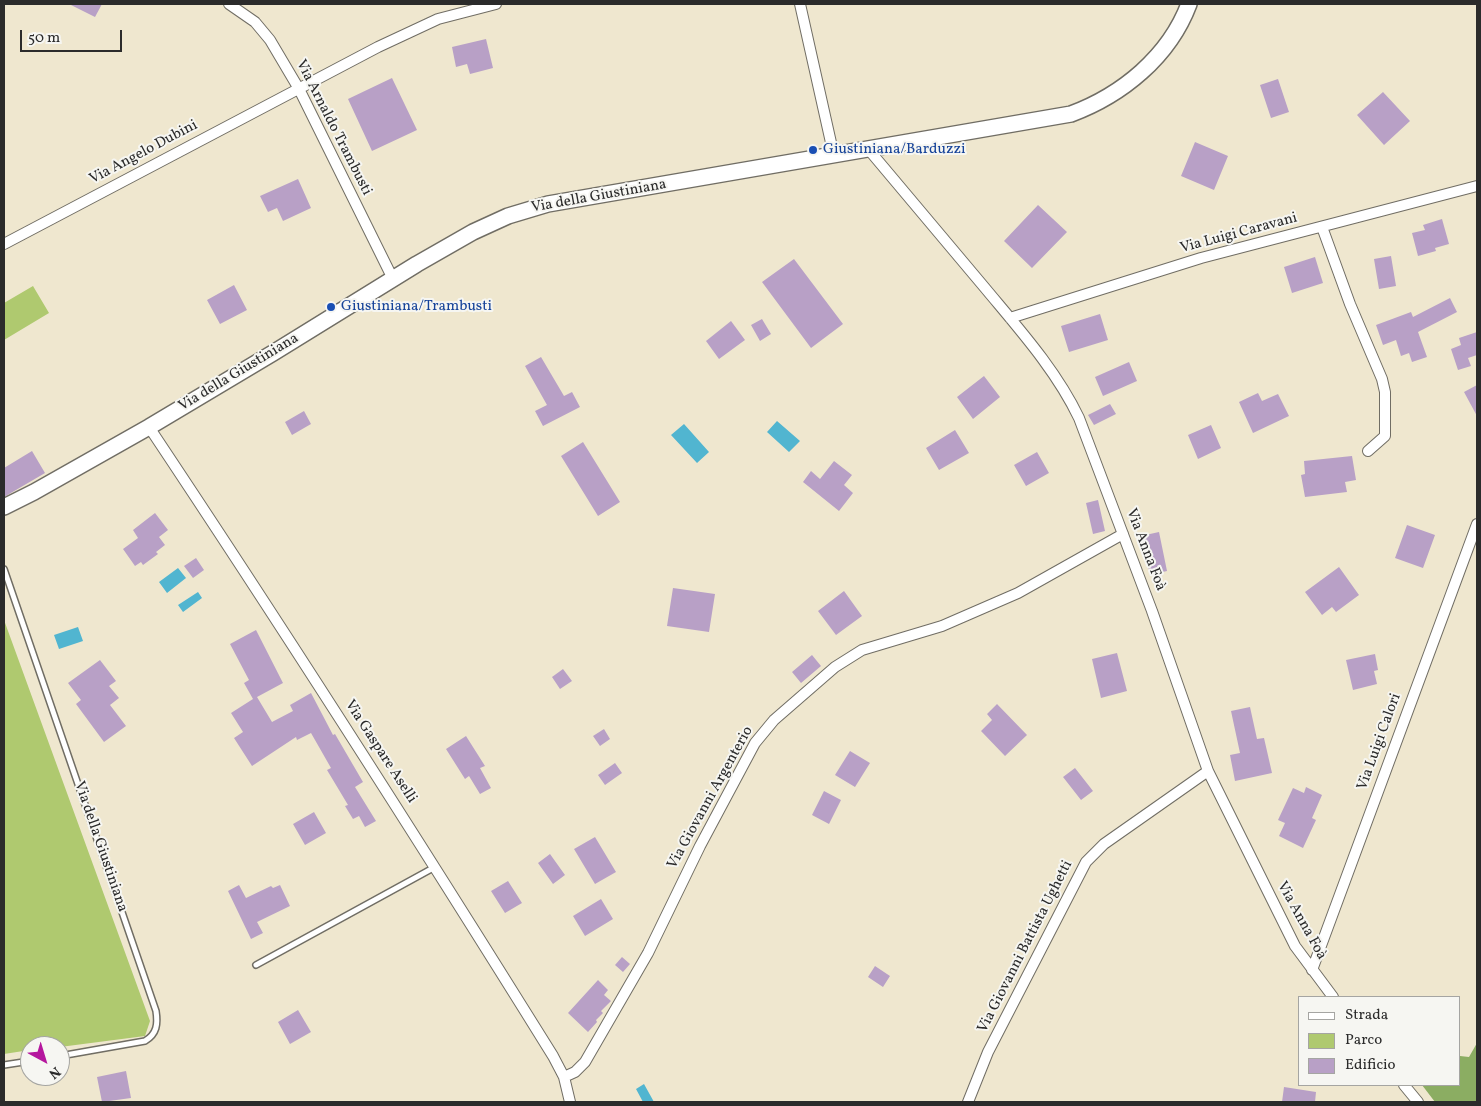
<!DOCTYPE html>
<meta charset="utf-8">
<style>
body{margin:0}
#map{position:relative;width:1481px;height:1106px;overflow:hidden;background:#efe7cf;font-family:Vollkorn,serif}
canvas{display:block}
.frame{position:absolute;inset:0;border:5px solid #2b2b2b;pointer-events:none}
.legend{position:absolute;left:1298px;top:996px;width:162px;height:90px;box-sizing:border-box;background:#f6f6f2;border:1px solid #a5a5a2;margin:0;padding:6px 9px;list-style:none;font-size:15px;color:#2b2b2b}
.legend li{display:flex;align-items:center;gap:10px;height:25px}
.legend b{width:25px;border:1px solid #a5a5a2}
.north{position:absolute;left:20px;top:1036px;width:50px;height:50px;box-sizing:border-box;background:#f6f6f2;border:1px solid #a5a5a2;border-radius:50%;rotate:141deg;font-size:14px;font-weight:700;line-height:20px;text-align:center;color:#2b2b2b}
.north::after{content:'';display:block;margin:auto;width:18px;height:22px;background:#b5179e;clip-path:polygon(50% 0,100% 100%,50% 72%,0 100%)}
.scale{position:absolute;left:20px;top:30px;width:102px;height:22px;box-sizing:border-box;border:2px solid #2b2b2b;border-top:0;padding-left:6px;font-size:15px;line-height:18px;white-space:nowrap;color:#2b2b2b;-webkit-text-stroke:4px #f6f6f2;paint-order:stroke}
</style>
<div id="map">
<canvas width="1481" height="1106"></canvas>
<div class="frame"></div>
<ul class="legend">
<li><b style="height:6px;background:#fff"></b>Strada</li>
<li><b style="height:14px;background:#afc96f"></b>Parco</li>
<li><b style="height:14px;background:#b8a0c6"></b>Edificio</li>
</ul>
<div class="north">N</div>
<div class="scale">50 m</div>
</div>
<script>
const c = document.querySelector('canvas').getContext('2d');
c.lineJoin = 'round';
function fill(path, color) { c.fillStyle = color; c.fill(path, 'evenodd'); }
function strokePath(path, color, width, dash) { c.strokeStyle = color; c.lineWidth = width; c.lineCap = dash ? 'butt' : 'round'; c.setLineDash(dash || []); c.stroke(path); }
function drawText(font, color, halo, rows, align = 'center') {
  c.font = font + ' Vollkorn,serif'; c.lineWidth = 4; c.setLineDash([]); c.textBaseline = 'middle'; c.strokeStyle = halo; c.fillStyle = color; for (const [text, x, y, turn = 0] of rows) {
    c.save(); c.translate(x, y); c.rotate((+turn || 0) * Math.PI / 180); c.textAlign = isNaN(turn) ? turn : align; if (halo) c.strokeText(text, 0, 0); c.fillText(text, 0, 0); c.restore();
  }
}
fill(new Path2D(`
 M33,286l16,27 -45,27v-37z
 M4,620l146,401 -5,15 -85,11 -30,-1v4l-26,4z`), '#afc96f');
fill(new Path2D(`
 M1477,1043v59h-42l-13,-17h38v-29l9,1z`), '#8bad62');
fill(new Path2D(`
 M777,421l23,20 -11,11 -22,-20z
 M684,424l25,28 -12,11 -26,-28z
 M178,568l8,10 -19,15 -8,-11z
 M198,592l4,6 -19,14 -5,-7z
 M78,627l5,14 -24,8 -5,-14z
 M644,1084l10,18h-11l-7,-13z`), '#51b5d0');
fill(new Path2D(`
 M69,4h33l-7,13z
 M486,39l7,29 -23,6 -3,-10 -11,3 -4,-20z
 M392,78l25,52 -45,21 -24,-52z
 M1278,79l11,33 -18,6 -11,-33z
 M1383,92l27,29 -26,24 -27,-30z
 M1195,142l33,14 -14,34 -33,-14z
 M298,179l13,29 -28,13 -6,-13 -9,4 -8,-16z
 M1038,205l29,27 -35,36 -28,-27z
 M1442,219l7,25 -14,4 1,3 -18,5 -6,-23 13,-3 -2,-5z
 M1391,256l5,30 -17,3 -5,-30z
 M1315,257l8,26 -31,10 -8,-26z
 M794,259l49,65 -32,24 -49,-66z
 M234,285l13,25 -27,14 -13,-24z
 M1450,298l7,14 -39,20 9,25 -15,5 -3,-9 -8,3 -5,-16 -13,5 -7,-20 35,-13 2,5z
 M1100,314l8,26 -39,12 -8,-26z
 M762,319l9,15 -11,7 -9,-16z
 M731,321l14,19 -26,19 -13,-18z
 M1477,332v23l-9,3 3,8 -13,4 -7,-21 10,-4 -2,-7z
 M541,357l23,39 8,-4 8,15 -37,19 -8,-15 12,-6 -22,-39z
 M1129,362l8,19 -34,15 -8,-19z
 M984,376l16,21 -27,22 -16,-22z
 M1477,385v31l-13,-24z
 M1258,393l4,8 16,-7 11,22 -36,17 -14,-31z
 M1110,404l6,10 -22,11 -6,-10z
 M304,411l7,13 -19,11 -7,-13z
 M1211,425l10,23 -23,11 -10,-24z
 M955,430l14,23 -30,17 -13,-22z
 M583,442l37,60 -22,14 -37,-60z
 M32,451l13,22 -41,24v-29z
 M1037,452l12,21 -23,13 -12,-21z
 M1352,456l4,24 -11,2 2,10 -42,5 -4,-22 4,-1 -1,-13z
 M834,461l18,14 -8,10 9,8 -14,18 -36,-29 8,-11 9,8z
 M1098,500l7,31 -12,3 -7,-31z
 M155,513l13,17 -9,7 6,8 -9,7 2,2 -15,11 -2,-3 -6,4 -12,-17 15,-11 -5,-8z
 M1407,525l28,10 -12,33 -28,-10z
 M1159,532l8,39 -17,4 -9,-39z
 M196,558l8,12 -11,8 -9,-12z
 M1339,567l20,28 -23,17 -4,-5 -10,8 -17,-23z
 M673,588l42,6 -6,38 -42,-6z
 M844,591l18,25 -26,19 -18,-24z
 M256,630l27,53 -26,14 15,25 21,-11 -3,-6 21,-12 22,42 2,-1 28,48 -8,5 21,34 -11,6 -6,-11 -6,3 -8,-13 3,-1 -21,-35 4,-2 -20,-35 -14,7 -1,-3 -44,29 -18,-28 9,-6 -12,-19 22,-14 -9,-16 5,-3 -19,-36z
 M1117,653l10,38 -26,7 -9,-39z
 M1375,654l3,16 -4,1 3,13 -24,6 -7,-30z
 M812,655l9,11 -20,17 -9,-11z
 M100,660l16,21 -7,5 10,12 -9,7 16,21 -22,16 -28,-38 5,-4 -13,-17z
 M563,669l9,12 -12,8 -8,-12z
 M997,704l30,31 -22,21 -24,-25 11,-11 -5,-6z
 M1250,707l7,32 7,-1 8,35 -37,8 -5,-26 10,-2 -9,-42z
 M604,729l6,10 -10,7 -7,-10z
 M466,736l19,30 -5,2 11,20 -11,6 -11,-18 -4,3 -19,-30z
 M850,751l20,12 -15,24 -20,-12z
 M615,763l7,10 -17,12 -7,-10z
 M1075,768l18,23 -12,9 -18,-23z
 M1306,787l16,8 -10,23 4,2 -13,28 -24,-12 6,-13 -7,-3 15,-32 11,5z
 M824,791l17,9 -12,24 -17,-9z
 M314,812l12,21 -21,12 -12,-21z
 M595,837l21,35 -21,12 -21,-35z
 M550,854l15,21 -12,9 -15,-21z
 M508,881l14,22 -17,10 -14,-22z
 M239,885l7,13 25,-12 2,2 7,-3 10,21 -33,16 6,11 -12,6 -23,-48z
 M601,899l12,20 -28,17 -12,-20z
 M622,957l8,7 -7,8 -8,-7z
 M875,966l15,10 -7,11 -15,-10z
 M598,980l10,10 -4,5 7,6 -10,10 2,2 -7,7 1,2 -9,10 -20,-19z
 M298,1010l13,22 -21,12 -12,-22z
 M126,1071l5,27 -29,4 -5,-25z
 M1284,1087l32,5 -1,10h-33z`), '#b8a0c6');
const lane = new Path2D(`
 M4,569l152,442c2,13 1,23 -11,30l-85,15
 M256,965l179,-98
 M4,1065l26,-4`);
const street = new Path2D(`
 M229,4l26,18 15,18 29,49 94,190
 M800,4l34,152
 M869,150c39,46 77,92 116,138 34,41 71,82 94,130l73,193 56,160 87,175 38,51
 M1322,227l28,77 32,75 3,13v44l-17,15
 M4,244l374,-197 60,-28 58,-15
 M1010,318l191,-60 276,-72
 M149,427c138,207 272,417 404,629l11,21 6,25
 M1312,970l165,-446
 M564,1077l11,-5 10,-10 63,-109 52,-107 55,-103 19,-23 61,-53 27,-17 80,-24 76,-33 105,-59
 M1404,1085l14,17
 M968,1102l20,-50 98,-190 18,-18 104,-73`);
const secondary = new Path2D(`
 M4,507l30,-15 115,-65 124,-74 144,-89 56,-32 35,-16 40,-12 523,-90c51,-19 98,-57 118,-110`);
strokePath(lane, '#706d64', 8);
strokePath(street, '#706d64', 12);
strokePath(secondary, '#706d64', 18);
strokePath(lane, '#fff', 5);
strokePath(street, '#fff', 10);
strokePath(secondary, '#fff', 15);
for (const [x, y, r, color] of [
 [813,150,5,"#1a4fb4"],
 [331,307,5,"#1a4fb4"]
]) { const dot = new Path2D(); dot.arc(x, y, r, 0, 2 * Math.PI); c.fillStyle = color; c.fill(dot); strokePath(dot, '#f6f6f2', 2); }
drawText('15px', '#2b2b2b', '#f6f6f2', [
 ["Via Arnaldo Trambusti",333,128,63],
 ["Via Angelo Dubini",144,153,-28],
 ["Via della Giustiniana",599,197,-10],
 ["Via Luigi Caravani",1239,234,-15],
 ["Via della Giustiniana",239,373,-31],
 ["Via Anna Foà",1145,550,69],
 ["Via Luigi Calori",1380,742,-70],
 ["Via Gaspare Aselli",380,752,57],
 ["Via Giovanni Argenterio",711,798,-61],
 ["Via della Giustiniana",100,847,71],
 ["Via Anna Foà",1301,921,61],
 ["Via Giovanni Battista Ughetti",1026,947,-63]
]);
drawText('15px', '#164399', '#f6f6f2', [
 ["Giustiniana/Barduzzi",823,150],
 ["Giustiniana/Trambusti",341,307]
], 'left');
</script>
